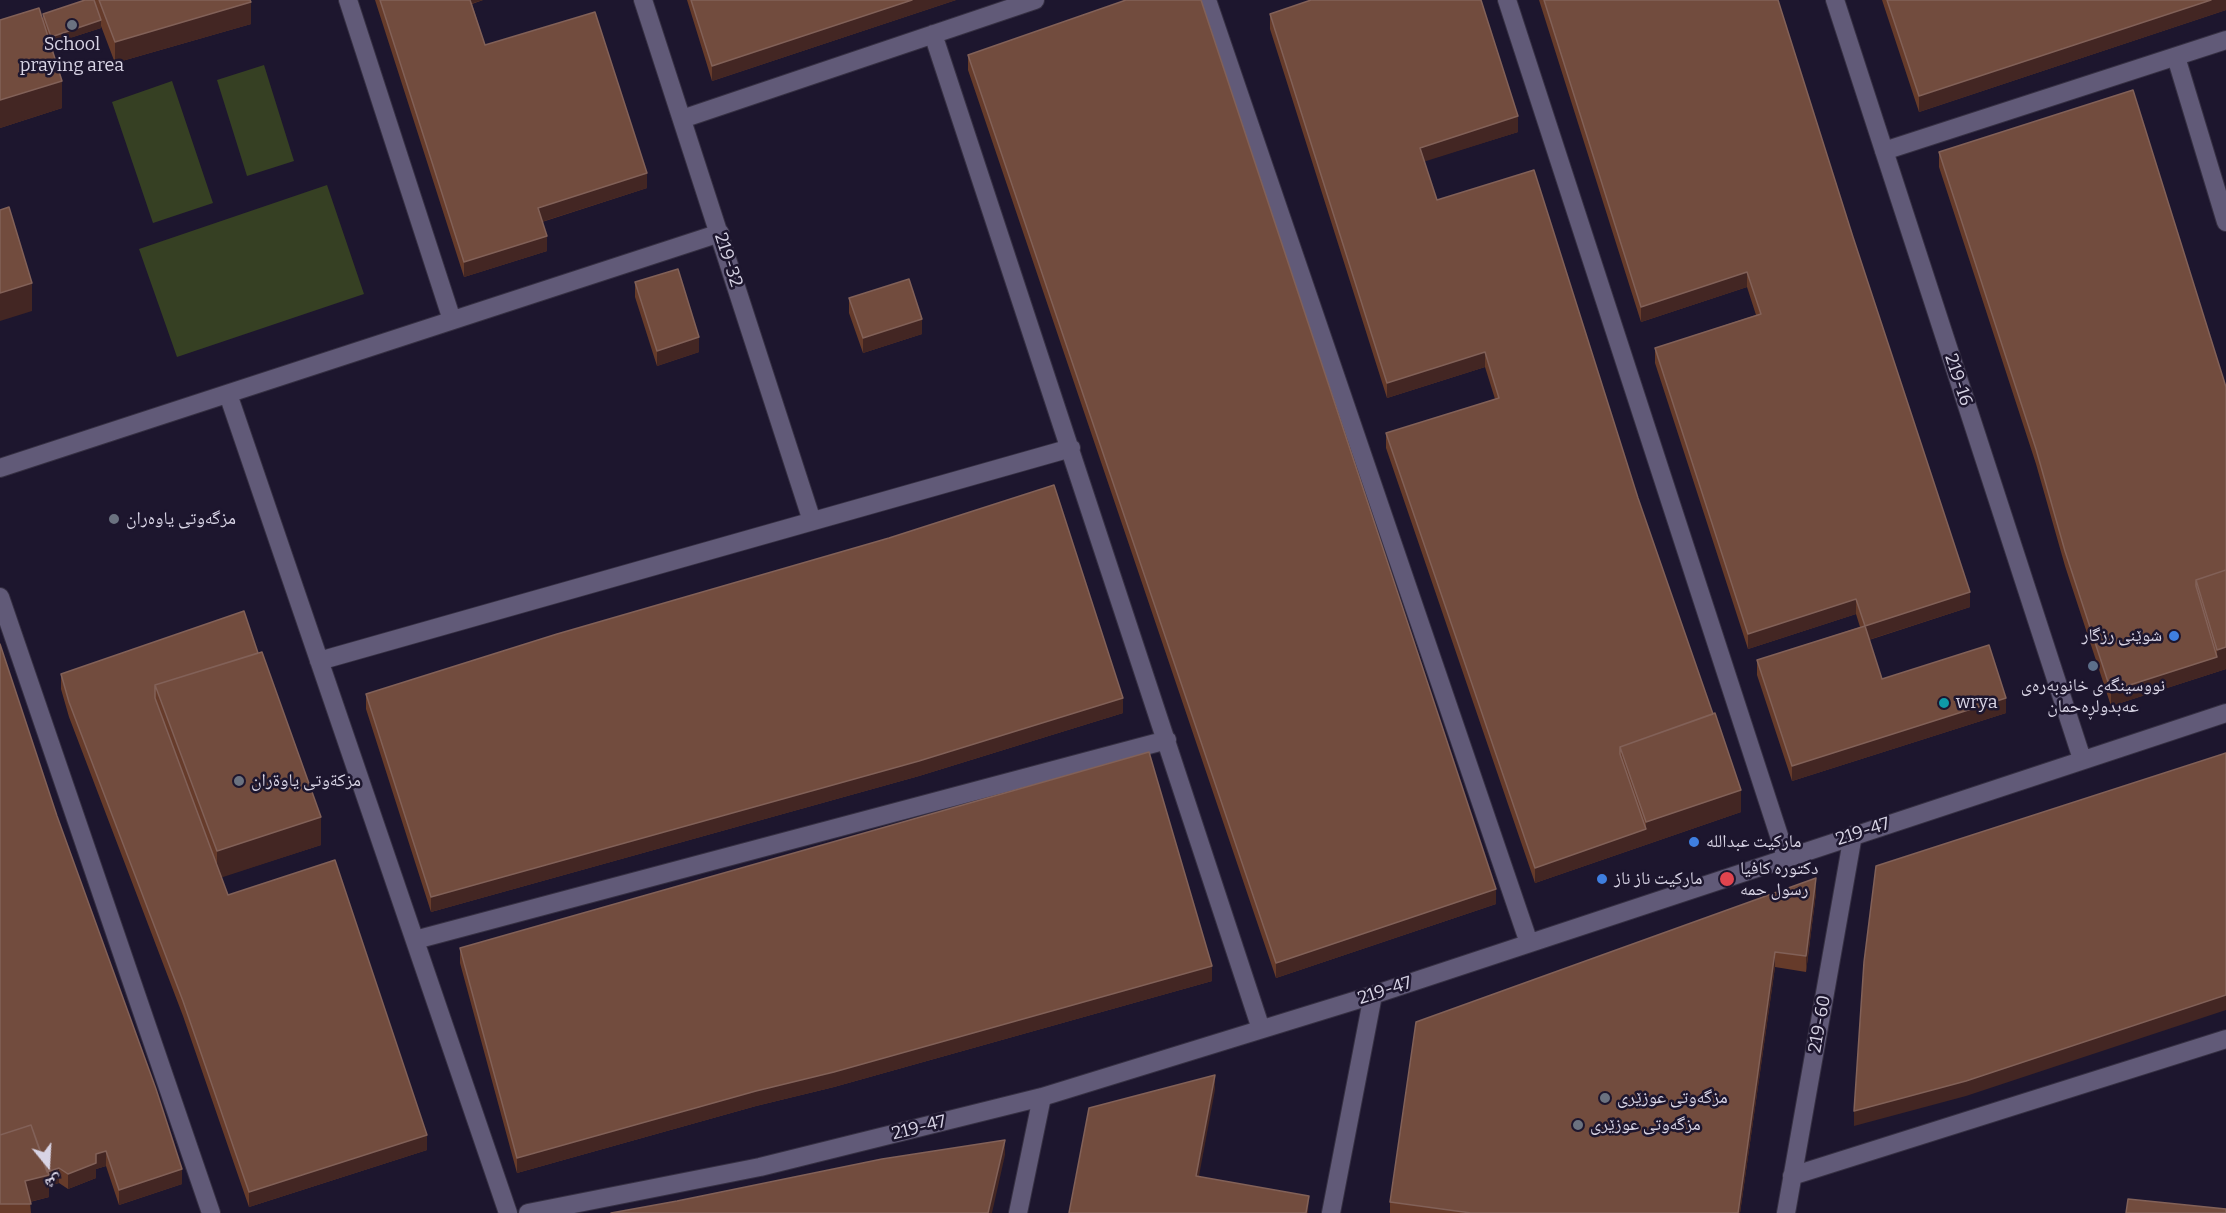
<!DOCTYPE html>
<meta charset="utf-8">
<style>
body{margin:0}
#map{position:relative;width:2226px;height:1213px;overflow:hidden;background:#1d162e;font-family:Bitter,"Noto Naskh Arabic",serif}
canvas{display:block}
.north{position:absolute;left:18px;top:1135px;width:60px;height:60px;-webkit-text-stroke:4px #1d162e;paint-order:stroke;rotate:162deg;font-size:16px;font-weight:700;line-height:24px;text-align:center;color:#d8d4e5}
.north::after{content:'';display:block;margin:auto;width:21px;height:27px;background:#d8d4e5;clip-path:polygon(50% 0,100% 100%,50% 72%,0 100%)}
</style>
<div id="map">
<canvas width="2226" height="1213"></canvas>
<div class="north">ش</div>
</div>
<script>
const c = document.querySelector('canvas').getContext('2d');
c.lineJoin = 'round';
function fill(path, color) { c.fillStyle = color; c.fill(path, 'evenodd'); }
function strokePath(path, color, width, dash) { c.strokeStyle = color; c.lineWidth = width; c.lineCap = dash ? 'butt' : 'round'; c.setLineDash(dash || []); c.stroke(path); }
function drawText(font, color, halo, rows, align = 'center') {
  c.font = font + ' Bitter,"Noto Naskh Arabic",serif'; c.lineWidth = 5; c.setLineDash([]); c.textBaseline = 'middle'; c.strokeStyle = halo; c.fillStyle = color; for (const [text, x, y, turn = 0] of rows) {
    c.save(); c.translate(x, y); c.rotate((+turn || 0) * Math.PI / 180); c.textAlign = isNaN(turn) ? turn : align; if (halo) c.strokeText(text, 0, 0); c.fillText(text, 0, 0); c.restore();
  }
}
fill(new Path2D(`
 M264,65l30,96 -47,15 -30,-96z
 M172,81l41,122 -60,20 -41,-121z
 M327,185l37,109 -187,63 -38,-108z`), '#364023');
const minor = new Path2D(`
 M348,0l104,320
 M643,0l169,521
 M1207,0l322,943
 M1507,0l279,857
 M1835,0l247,759
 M933,34l328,995
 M2176,57l50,165
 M682,119l353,-119
 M1884,151l342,-111
 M228,394l280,819
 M0,468l720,-235
 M0,597l211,616
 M319,661l752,-213
 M415,940l752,-200
 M1792,1176l434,-137
 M528,1213l232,-46 282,-70 331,-102 853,-282
 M1018,1213l24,-116
 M1331,1213l42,-218
 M1786,1213l67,-378`);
strokePath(minor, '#363043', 20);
strokePath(minor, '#615a78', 18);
fill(new Path2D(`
 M85,0h165l1,24 -136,39 -14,-37v2l-50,16 11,64 -62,20v-108h43v-6z
 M375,0h108l-11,4 13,41 162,143 -105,34 5,29 -83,26z
 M687,0h269l-244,81z
 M1539,0h239l192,607 -101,33 13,39 124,34 -214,68 -35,-106v-15l103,-33 -4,-13 -108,35 -93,-286v-15l101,-33 -9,-28 -106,35z
 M1882,0h344v10l-307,102z
 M1270,14l248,118 -94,29 13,39 201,298 103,314 -206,71 -149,-435v-15l109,-34 -10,-32 -98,31 -117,-369z
 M968,55l528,849 -220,74 -308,-908z
 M2133,90l93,579 -115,37 -46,-140 -29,-102 -97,-297v-15z
 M635,282l64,70 -42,14 -22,-69z
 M849,298l73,36 -59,19 -14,-40z
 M244,611l77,234 -100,32 7,18 199,255 -178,57 -66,-191 -114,-299 -8,-28v-15z
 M0,644l57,172 125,368 -63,21 -13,-39 -10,3v9l-28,11 -9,-6 -10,3v11l-19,5 1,11h-31z
 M366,694l757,19 -204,63 -488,136 -65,-203z
 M1816,893l-10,79 -31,-5 -35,246h-350v-11z
 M460,948l752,33 -378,106 -78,19 -239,67 -57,-210z`), '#663b2a');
fill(new Path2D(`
 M467,0h16l-16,5z
 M912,0h44l-244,81v-15z
 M2211,0h15v10l-307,102v-16z
 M251,2v22l-136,39v-21z
 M101,20v8l-50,16v-7z
 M62,81v27l-62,20v-28z
 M1518,116v16l-98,31v-15z
 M647,173v15l-109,35v-15z
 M547,236v15l-83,26v-15z
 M1747,272v15l-106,35v-15z
 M32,283v28l-32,10v-28z
 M922,319v15l-59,19v-15z
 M699,337v15l-42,14v-15z
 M1485,352v15l-98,31v-15z
 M1970,592v15l-105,34v-15z
 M1856,599v15l-108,35v-15z
 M2226,647v22l-115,37v-15l106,-34v-7z
 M1123,698v15l-204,63 -488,136v-15z
 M2006,698v15l-214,68v-15z
 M1741,790v22l-206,71v-15l111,-39v-7z
 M321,817v28l-104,34v-28z
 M1816,878v15l-10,79v-16z
 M1496,889v15l-220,74v-15z
 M1775,952v15l-35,246h-2z
 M1212,966v15l-378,106 -78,19 -239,67v-15l239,-67z
 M2226,995v15l-260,86 -112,30v-15z
 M1215,1075v15l-19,102v-16z
 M427,1135v15l-178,57v-15z
 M1005,1140v15l-13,58h-4z
 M106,1151v15l-10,3v9l-28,11v-15l28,-20z
 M59,1168v15l-10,3v11l-24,6v-22l20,-9z
 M182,1169v15l-63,21v-15z
 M1309,1196l-1,17h-2z`), '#432623');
const building = new Path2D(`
 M85,0h9l7,20 -50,17 -8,-23z
 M99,0h151l1,2 -136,40z
 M380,0h90l15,45 110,-33 52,161 -109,35 9,28 -83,26z
 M691,0h221l-200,66z
 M1126,0h75l295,889 -220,74 -308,-908z
 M1311,0h170l37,116 -98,32 17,52 97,-30 104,328 75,216 -93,33v7l26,75 -111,39 -149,-435 113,-35 -14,-46 -98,31 -117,-369z
 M1544,0h234l75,237 117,355 -105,34 -9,-27 -108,35 -93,-286 106,-34 -14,-42 -106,35z
 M1887,0h324l-292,96z
 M39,8l23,73 -62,19v-80z
 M2133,90l93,297v183l-30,10v6l21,71 -106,34 -46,-140 -29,-102 -97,-297z
 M9,207l23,76 -32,10v-83z
 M678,269l21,68 -42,14 -22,-69z
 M909,279l13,40 -59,19 -14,-40z
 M1054,485l69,213 -204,63 -488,136 -65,-203 191,-60 332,-96z
 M2226,570v77l-9,3 -21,-70z
 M244,611l14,42 -103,32v13l73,197 107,-35 92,275 -178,57 -66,-191 -114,-299 -8,-28z
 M1865,626l17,53 107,-34 17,53 -214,68 -35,-106z
 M0,644l57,172 99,273 26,80 -63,21 -13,-39 -10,3v9l-28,11 -9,-6 -12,4 -16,-47 -31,10z
 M262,652l59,165 -104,34 -62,-166z
 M1715,713l26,77 -95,32 -26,-75z
 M1149,752l63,214 -378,106 -78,19 -239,67 -57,-210z
 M2226,753v242l-260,86 -112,30 10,-149 12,-96z
 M1816,878l-10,78 -31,-4 -37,261h-267l-81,-11 26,-180z
 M1215,1075l-19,101 113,20 -3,17h-237l20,-105z
 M31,1125l18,50 -24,6 6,23h-31v-69z
 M1005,1140l-17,73h-377l66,-12 205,-42z
 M2128,1199l98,10v4h-100z`);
fill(building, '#724c3e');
strokePath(building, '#826158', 1.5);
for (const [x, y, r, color] of [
 [72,25,6,"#6b7280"],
 [114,519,6,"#6b7280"],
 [2174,636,6,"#3f7fe0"],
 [2093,666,6,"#5c6f8a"],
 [1944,703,6,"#0f9aa8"],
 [239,781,6,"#6b7280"],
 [1694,842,6,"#3f7fe0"],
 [1602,879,6,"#3f7fe0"],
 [1727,879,8,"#e0444e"],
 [1605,1098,6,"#6b7280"],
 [1578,1125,6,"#6b7280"]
]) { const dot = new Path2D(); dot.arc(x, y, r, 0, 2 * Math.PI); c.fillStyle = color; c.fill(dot); strokePath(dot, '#1d162e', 2); }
drawText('18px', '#d8d4e5', '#1d162e', [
 ["School",72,45,"center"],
 ["praying area",72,66,"center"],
 ["مزگەوتی یاوەران",126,519],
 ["شوێنی رزگار",2162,636,"right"],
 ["نووسینگەی خانوبەرەی",2093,686,"center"],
 ["عەبدولڕەحمان",2093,707,"center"],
 ["wrya",1956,703],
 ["مزكةوتى ياوةران",251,781],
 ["ماركيت عبدالله",1706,842],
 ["دکتورە کافیا",1740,869],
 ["رسول حمە",1740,890],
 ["ماركيت ناز ناز",1614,879],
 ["مزگەوتی عوزێری",1617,1098],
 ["مزگه‌وتی عوزێری",1590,1125]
], 'left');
drawText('18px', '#d8d4e5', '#1d162e', [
 ["219-32",728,260,72],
 ["219-16",1958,380,72],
 ["219-47",1863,832,-18],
 ["219-47",1385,991,-18],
 ["219-60",1820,1024,-80],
 ["219-47",919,1128,-14]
]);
</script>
